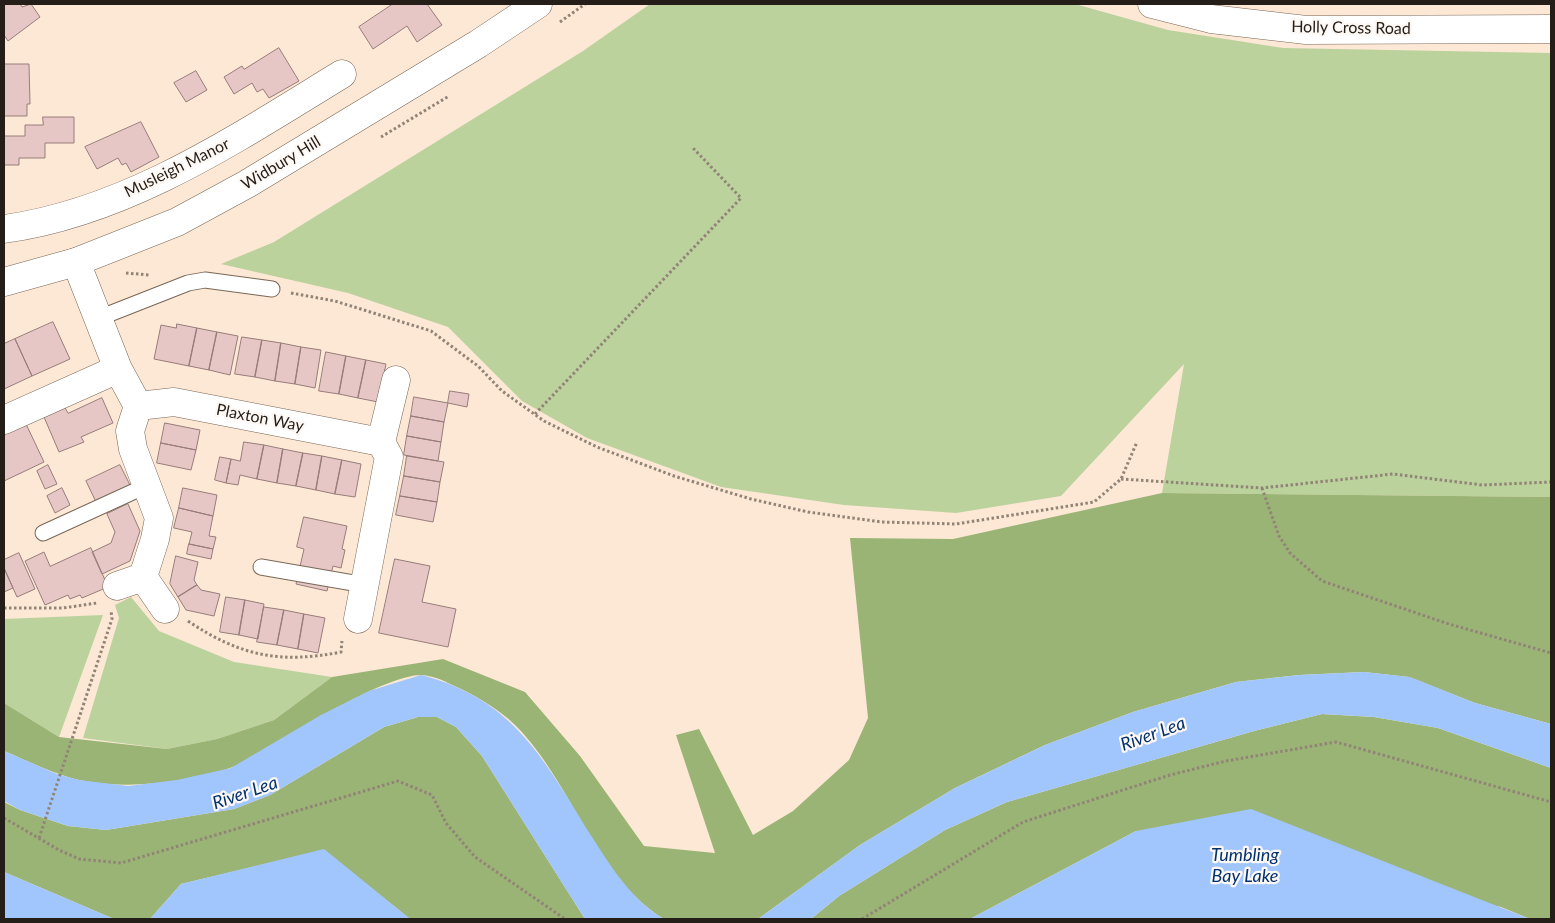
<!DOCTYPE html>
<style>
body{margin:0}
#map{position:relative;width:1555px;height:923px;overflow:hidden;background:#fde8d5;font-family:Lato,sans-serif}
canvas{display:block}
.frame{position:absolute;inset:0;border:5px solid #251d17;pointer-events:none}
</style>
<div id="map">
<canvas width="1555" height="923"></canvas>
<div class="frame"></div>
</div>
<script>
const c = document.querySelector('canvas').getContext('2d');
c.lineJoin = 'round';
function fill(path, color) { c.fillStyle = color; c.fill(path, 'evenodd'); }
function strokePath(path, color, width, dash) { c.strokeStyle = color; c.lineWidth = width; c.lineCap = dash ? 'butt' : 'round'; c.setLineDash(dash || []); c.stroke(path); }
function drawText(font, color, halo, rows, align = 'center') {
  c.font = font + ' Lato,sans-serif'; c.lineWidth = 4.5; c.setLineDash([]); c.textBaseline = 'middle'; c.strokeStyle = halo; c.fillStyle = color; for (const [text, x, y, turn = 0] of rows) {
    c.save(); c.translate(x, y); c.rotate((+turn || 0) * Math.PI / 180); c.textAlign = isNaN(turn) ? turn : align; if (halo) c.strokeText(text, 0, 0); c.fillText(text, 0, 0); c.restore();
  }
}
fill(new Path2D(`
 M650,4h425l93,26 115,18 268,5v444l-389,-4 22,-129 -123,132 -105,17 -112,-8 -123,-18 -134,-49 -65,-37 -74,-74 -100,-34 -127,-29 53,-22 309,-191z
 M131,597l28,34 75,31 98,15 -58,43 -57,19 -50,10 -84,-11 36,-120 -4,-13z
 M103,615l-44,122 -55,-34v-84z`), '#bbd29d');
fill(new Path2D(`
 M1162,493l389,4v227l-76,-21 -66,-26 -45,-5 -65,3 -63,7 -103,30 -88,33 -90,43 -95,57 -102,74h-94c-69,-42 -92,-137 -148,-193 -19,-19 -45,-33 -68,-43 -7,-4 -20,-8 -27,-8 -35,0 -123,55 -156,74 -11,6 -23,15 -35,19 -48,15 -103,22 -151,12 -26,-6 -51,-19 -75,-29v-48l55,34 108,12 50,-10 57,-19 58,-43 111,-18 82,33 55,64 64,90 71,7 -39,-118 23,-6 54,106 40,-24 56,-51 19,-42 -18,-180 103,1z
 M1322,714l52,3 64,11 113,40v151h-21l-29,-12 -365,-76 -166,88h-159l28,-23 106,-66 62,-28 247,-71z
 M418,717h19l19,10 26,29 103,163h-175l-86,-69 -143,34 -31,35h-36l-110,-47v-70l16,8 48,16 38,4 128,-21 36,-14 114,-68z`), '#9ab476');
fill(new Path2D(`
 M1364,672l46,5 65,26 76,21v44l-113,-40 -64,-11 -52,-3 -68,17 -247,71 -62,28 -106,66 -28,23h-53l102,-74 95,-57 90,-43 88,-33 103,-30 63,-7z
 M421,675c95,24 125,89 173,165 19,30 39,61 70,79h-79l-103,-163 -26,-29 -19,-10h-19l-34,10 -114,68 -36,14 -128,21 -38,-4 -48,-16 -16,-9v-50l53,23 22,6 49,6 49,-6 54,-12 90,-53 48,-24z
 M1251,809l279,110h-560l166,-88z
 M324,849l86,70h-260l31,-35z
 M4,872l110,47h-110z`), '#a1c6fe');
const building = new Path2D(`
 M4,4h16l2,3 9,-3 9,13 -32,24 -4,-6z
 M393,4h34l15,21 -25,17 -10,-16 -34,23 -14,-22z
 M279,48l20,33 -30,17 -6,-9 -6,3 -5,-9 -18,11 -10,-17 18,-11 2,3z
 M4,64h25l1,40h-3v12h-23z
 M196,71l11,19 -21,12 -12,-19z
 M43,117h31v26h-29v15h-26v7h-15v-29h21v-11h18z
 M141,122l18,35 -28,15 -5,-9 -4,2 -4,-7 -21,11 -12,-22z
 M53,322l17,37 -38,17 -17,-37z
 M177,324l20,4 -8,38 -35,-7 7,-34 15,3z
 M197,328l20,4 -8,38 -20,-4z
 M217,332l21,4 -8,39 -21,-5z
 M242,337l20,3 -7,37 -20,-3z
 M15,339l17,37 -28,13v-45z
 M262,340l19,3 -6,38 -20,-4z
 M281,343l20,4 -6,37 -20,-3z
 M301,347l20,3 -6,38 -20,-4z
 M326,352l20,4 -7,38 -20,-3z
 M346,356l20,4 -8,38 -19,-4z
 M366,360l20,4 -8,38 -20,-4z
 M450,391l19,3 -2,13 -19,-4z
 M414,397l34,6 -4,19 -33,-6z
 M102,398l11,25 -32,14 3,5 -25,10 -15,-35 21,-9 3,5z
 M411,416l33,6 -3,20 -34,-6z
 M165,423l35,7 -4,20 -35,-7z
 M26,424l18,38 -40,19v-46z
 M407,436l34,6 -3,19 -34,-6z
 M244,442l20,3 -7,34 -17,-4 -2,10 -12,-2 5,-24 9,2z
 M161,443l35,7 -5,20 -34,-7z
 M264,445l19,4 -6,34 -20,-4z
 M283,449l20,4 -7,33 -19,-3z
 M303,453l19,3 -6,34 -20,-4z
 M322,456l20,4 -7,34 -19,-4z
 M407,456l37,6 -4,20 -36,-6z
 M220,457l11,2 -5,24 -11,-3z
 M342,460l19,4 -6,33 -20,-3z
 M48,465l9,19 -12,5 -8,-18z
 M120,465l10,20 -34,17 -10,-21z
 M404,476l36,6 -3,20 -37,-6z
 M62,488l8,17 -15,8 -8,-17z
 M183,488l34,7 -4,21 -34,-8z
 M400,496l37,6 -4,20 -37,-7z
 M128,504l12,27 -10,30 -28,13 -10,-22 19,-9 4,-11 -8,-18z
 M179,508l34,8 -4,20 7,1 -3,12 -24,-5 3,-12 -18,-4z
 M304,517l43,9 -5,23 3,1 -4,18 -8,-2 -6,25 -31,-7 8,-35 -7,-2z
 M189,544l24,5 -2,10 -24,-5z
 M91,548l17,39 -26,11 -2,-3 -10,4 -2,-4 -23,10 -20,-44 19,-9 6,14z
 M19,553l16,36 -18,8 -13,-29v-8z
 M176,556l22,6 -4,18 3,5 -19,12 -8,-13z
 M395,559l35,7 -8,36 34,7 -8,38 -69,-14z
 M4,568l9,20 -9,4z
 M197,585l4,5 19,4 -6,22 -28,-6 -8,-13z
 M226,597l19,3 -6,35 -19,-3z
 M245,600l19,4 -6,35 -19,-4z
 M264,607l20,3 -7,35 -20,-3z
 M284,610l20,4 -6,35 -21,-4z
 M304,614l21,4 -7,35 -20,-4z`);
fill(building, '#e6c7c5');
strokePath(building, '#977c7a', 1);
const lane = new Path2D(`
 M99,318l89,-35 17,-3 67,9
 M43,533l105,-48
 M261,567l104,18`);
const street = new Path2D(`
 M4,229c124,-17 233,-91 338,-155
 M76,262l42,107 20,37 -8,25 3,18 26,69 -4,21 -12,38
 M138,406l36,-4 207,40
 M4,420l114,-51
 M117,586l26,-9 22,32
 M358,619l31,-162 -8,-15 15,-62`);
const secondary = new Path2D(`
 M1152,4l59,15 95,11 245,-1
 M4,282l72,-20 101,-40 70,-38 231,-140 60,-40`);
strokePath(lane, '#796756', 17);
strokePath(street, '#796756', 29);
strokePath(secondary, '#796756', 29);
strokePath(new Path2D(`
 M560,22l25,-18
 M381,137l68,-41
 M126,273l23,2
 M291,293l44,8 96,30 47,35 24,25 42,30 53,26 77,29 77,23 57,13 74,10 74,2 138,-22 27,-23 16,-37
 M535,414l206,-216 -48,-50
 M1121,479l141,9 131,-14 89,11 69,-3
 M1262,488l17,48 11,17 32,28 127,43 102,29
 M4,608h59l34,-5
 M188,621c52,35 92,43 153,31l1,-11
 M4,818l55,32 20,9 42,4 277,-82 34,14 14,28 29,34 90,62
 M39,838l73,-219 -1,-8
 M862,919l161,-97 147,-47 56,-14 110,-19 215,60`), '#918376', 3, [2.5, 2.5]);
strokePath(lane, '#fff', 15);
strokePath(street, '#fff', 28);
strokePath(secondary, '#fff', 28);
drawText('16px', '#251d17', '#fdf8f4', [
 ["Holly Cross Road",1351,28,1],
 ["Widbury Hill",281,163,-31],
 ["Musleigh Manor",177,168,-26],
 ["Plaxton Way",260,418,11]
]);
drawText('italic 18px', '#023170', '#fdf8f4', [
 ["River Lea",1153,734,-20],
 ["River Lea",245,793,-19],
 ["Tumbling",1245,855],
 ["Bay Lake",1245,876]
]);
</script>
